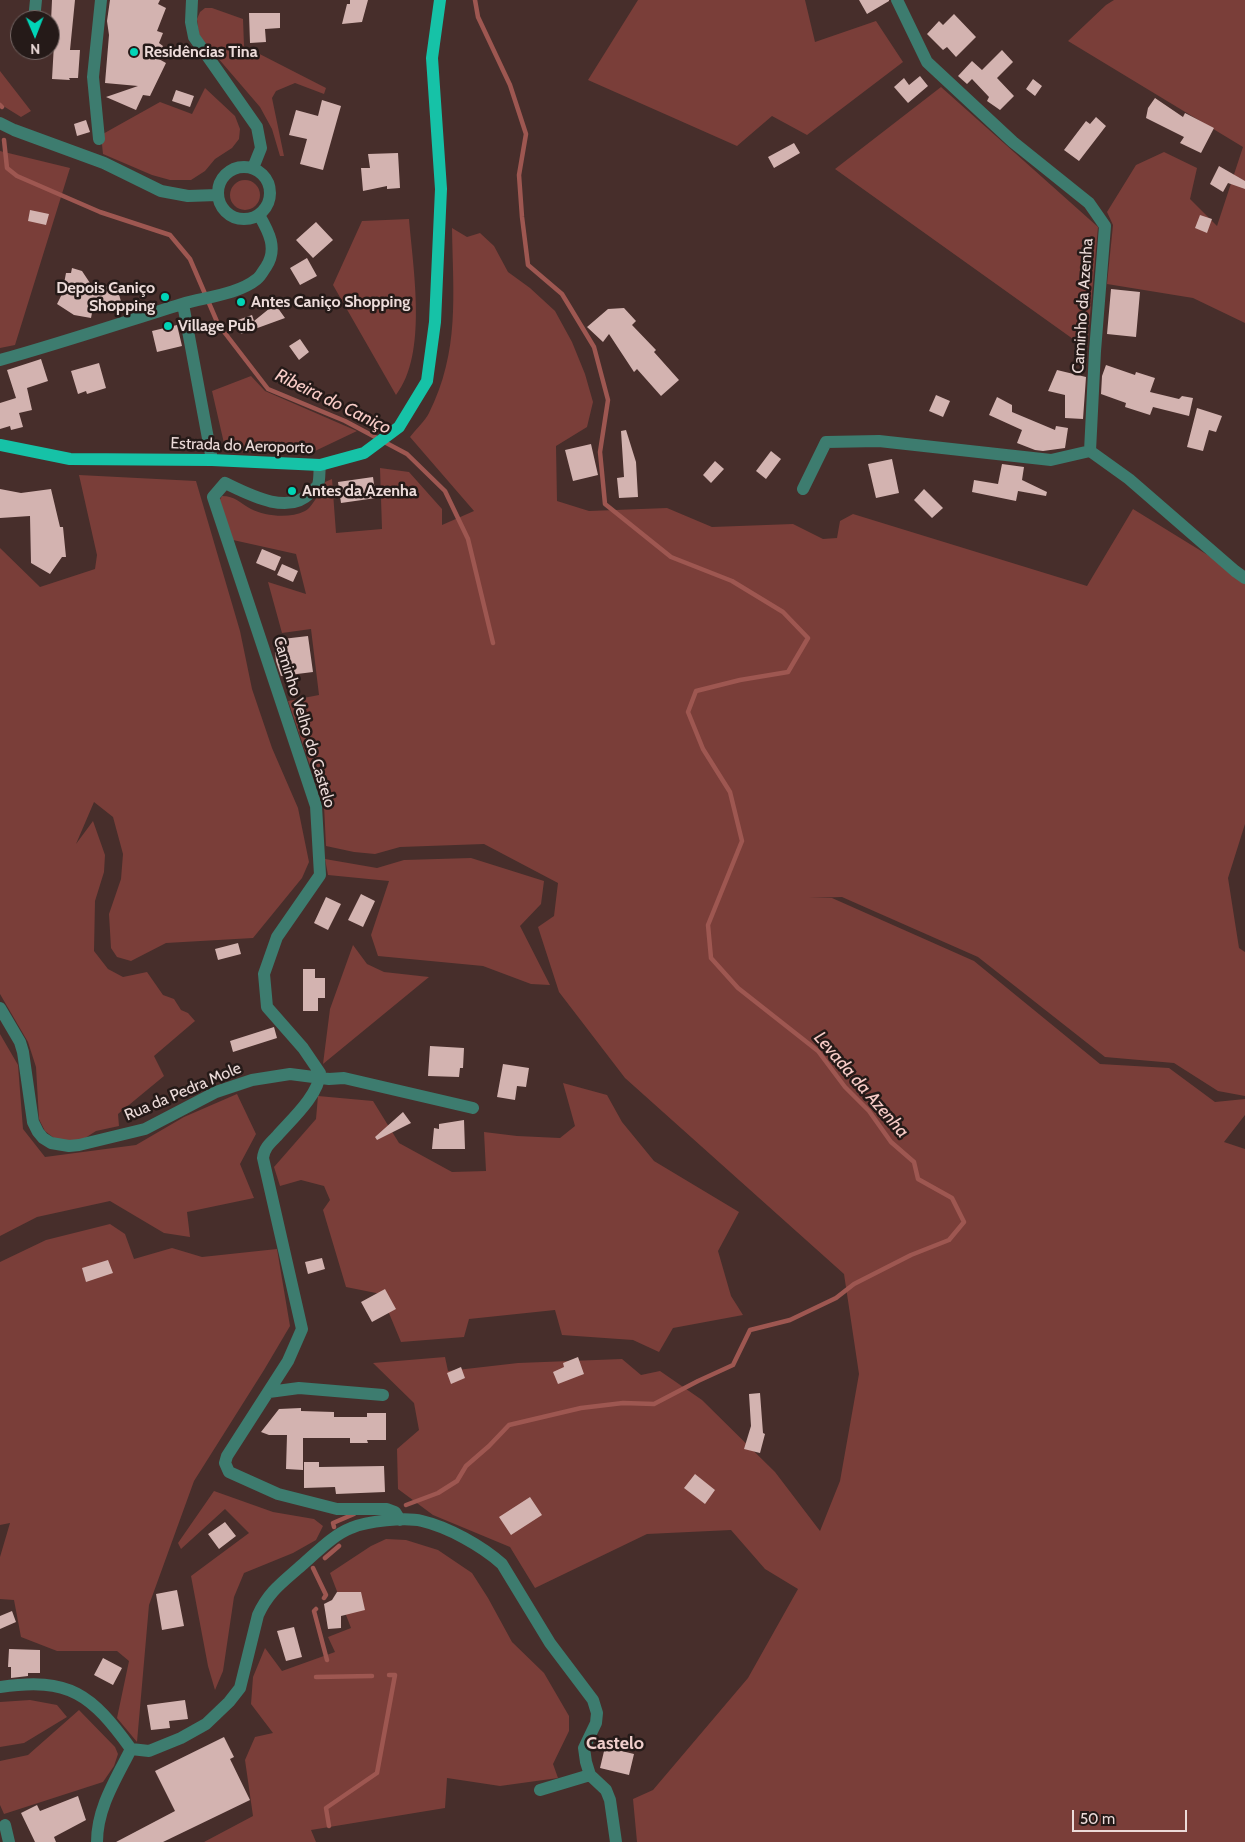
<!DOCTYPE html>
<meta charset="utf-8">
<style>
body{margin:0}
#map{position:relative;width:1245px;height:1842px;overflow:hidden;background:#472e2b;font-family:Cabin,sans-serif}
canvas{display:block}
.north{position:absolute;left:10px;top:10px;width:50px;height:50px;box-sizing:border-box;background:#251a18;border:1px solid #756765;border-radius:50%;rotate:179deg;font-size:14px;font-weight:700;line-height:20px;text-align:center;color:#ecdbd9}
.north::after{content:'';display:block;margin:auto;width:18px;height:22px;background:#00d5b7;clip-path:polygon(50% 0,100% 100%,50% 72%,0 100%)}
.scale{position:absolute;left:1072px;top:1810px;width:115px;height:22px;box-sizing:border-box;border:2px solid #ecdbd9;border-top:0;padding-left:6px;font-size:15px;line-height:18px;white-space:nowrap;color:#ecdbd9;-webkit-text-stroke:4px #251a18;paint-order:stroke}
</style>
<div id="map">
<canvas width="1245" height="1842"></canvas>
<div class="north">N</div>
<div class="scale">50 m</div>
</div>
<script>
const c = document.querySelector('canvas').getContext('2d');
c.lineJoin = 'round';
function fill(path, color) { c.fillStyle = color; c.fill(path, 'evenodd'); }
function strokePath(path, color, width, dash) { c.strokeStyle = color; c.lineWidth = width; c.lineCap = dash ? 'butt' : 'round'; c.setLineDash(dash || []); c.stroke(path); }
function drawText(font, color, halo, rows, align = 'center') {
  c.font = font + ' Cabin,sans-serif'; c.lineWidth = 5; c.setLineDash([]); c.textBaseline = 'middle'; c.strokeStyle = halo; c.fillStyle = color; for (const [text, x, y, turn = 0] of rows) {
    c.save(); c.translate(x, y); c.rotate((+turn || 0) * Math.PI / 180); c.textAlign = isNaN(turn) ? turn : align; if (halo) c.strokeText(text, 0, 0); c.fillText(text, 0, 0); c.restore();
  }
}
fill(new Path2D(`
 M638,0h167l10,42 61,-21 27,41 -96,73 -35,-19 -35,30 -149,-66z
 M1114,0h131v323l-52,-25 -86,-14 6,-59 -6,-13 29,-47 28,-13 33,16 -7,31 27,27 26,-79 -175,-106 38,-36z
 M205,8h7l31,11 1,27 82,42 -2,6 -29,-11 -19,8 -4,7 12,58h-4l-8,-27 -12,-22 -61,-71 -2,-17 3,-7z
 M0,71l31,40 -10,6 -21,-13z
 M941,87l157,140 -11,122 -252,-180z
 M205,88l30,28 5,13 -1,10 -7,9 -17,11 -10,12 -14,9h-21l-18,-5 -49,-21 -2,-19 59,-33 32,12z
 M0,151l70,17 -55,177 -15,3z
 M230 195a15 15 0 1 1 30 0a15 15 0 1 1-30 0Z
 M409,219c4,50 19,135 -13,176l-63,-110 29,-64z
 M452,228l15,9 13,-4 14,13 14,26 22,16 25,23 17,31 13,32 8,28 -6,25 -31,19 1,55 32,10 78,-3 45,19 81,-3 30,15 14,-1 3,-17 13,-7 234,72 46,-77 112,69v246l-17,54 11,70 6,4v144l-27,-5 -44,-28 -69,-6 -127,-100 -136,-60 -33,1h23l142,63 126,103 69,4 46,34 30,-3v16l-21,27 21,7v693h-608l-4,-43 20,-9 95,-112 50,-89 -33,-20 -34,-39 -84,4 -112,54 -25,-41 -77,-32 -35,-26 -1,-40 22,-19 -5,-27 -41,-40 72,-6 3,14 70,-8 104,-4 19,16 19,-4 42,29 73,72 45,59 20,-50 19,-107 -15,-100 -219,-196 -66,-86 -21,-65 16,-11 4,-33 -74,-39 -84,3 -25,7 -21,-2 -28,-6 -2,-40 -36,-105 31,-6 -8,-66 -29,4 -14,-51 38,12 -10,-40 -63,-14 -14,-39 3,-5c13,0 18,7 29,13 14,7 38,10 54,2 7,-3 16,-21 20,-29l7,-3 4,54 46,-4 -2,-61 29,4 33,37v16l32,-14 -64,-74c6,-8 15,-16 19,-24 31,-62 24,-118 23,-185z
 M251,376l14,15 92,40 -42,20 -89,1 -14,-61z
 M79,475l117,6 44,150 12,58 20,59 26,60 11,54 -7,16 -49,60 -87,5 -35,18 -14,-4 -6,-9 -2,-34 12,-35 2,-25 -10,-37 -19,-15 -18,42 17,-23 12,34 -1,17 -9,29 -1,50 14,18 15,8 24,-5 16,23 11,4 7,11 7,3 7,8 -41,35 10,20 -46,38 1,12 -23,5 -14,9 -17,1 -11,-3 -9,-7 -6,-12 -3,-52 -8,-25 -28,-48v-446l40,39 55,-18 2,-14z
 M471,858l73,23 -3,23 -21,22 30,59 -19,-1 -48,-18 -105,-10 -7,-21 18,-54 -61,-6 -3,-16 52,9 27,-8z
 M353,945l14,19 17,8 45,5 -106,87 7,-55z
 M0,1034l18,31 5,64 22,28 91,-12 48,-28 53,-23 19,40 -16,30 14,34 -67,14 3,25 -26,-4 -54,-32 -73,16 -37,19z
 M563,1083l44,12 15,27 32,39 85,51 -21,39 13,45 12,19 -70,13 -14,24 -26,-12 -71,-5 -7,-25 -86,9 -5,18 -63,5 -20,-48 -35,-7 -23,-77 7,-10 -6,-14 -23,-6 -21,6 -6,-19 42,-48 2,-23 55,5 26,42 53,29 34,-1 -2,-39 33,4 43,2 15,-12z
 M110,1224l15,10 9,25 38,-11 30,9 75,-8 13,77 -26,44 -70,111 -45,124 -12,137 -20,-24 12,-57 -12,-10h-60l-36,-14 -7,-37 -14,-1v-42l10,-34 -10,2v-263l46,-22z
 M214,1491l59,21 41,7 9,7 -7,14 -23,13 -49,20 -10,24 -11,74 -8,19 -7,-24 -17,-90 58,-43 -24,-24 -44,40 -3,-6z
 M386,1539l20,1 32,10 34,23 16,25 24,44 32,31 25,43v15l-16,33 5,14 -58,8 -53,-8 -2,30 -134,22 5,12h-112l49,-26 -8,-56 10,-23 18,-4 -22,-29 2,-27 12,-29 17,23 53,-19 -7,-15 23,-9 -21,-55 41,-27z
 M30,1700l27,5 10,12 -43,26 -24,4v-45z
 M79,1710l36,37 3,7 -4,12 -11,16 -99,32 -4,-9v-44l28,-6z`), '#7a3e39');
strokePath(new Path2D(`
 M0,105l2,2
 M4,140l3,28 10,8 83,36 70,23 20,24 28,65 50,65 77,32 62,33 38,37 23,48 25,104
 M406,1505l32,-12 19,-12 9,-15 23,-20 20,-21 72,-17 42,-5 31,1 44,-23 35,-16 17,-35 40,-10 46,-22 18,-14 57,-29 38,-15 15,-18 -12,-24 -34,-19 -4,-17 -23,-20 -22,-31 -24,-24 -27,-36 -80,-63 -27,-30 -3,-33 34,-84 -12,-49 -27,-43 -15,-37 8,-21 44,-11 48,-8 20,-34 -25,-26 -51,-31 -61,-24 -66,-53 -5,-52 8,-52 -14,-53 -32,-53 -34,-29 -6,-48 -3,-42 7,-41 -16,-49 -32,-68 -3,-17
 M334,1527l-1,-4 21,-9
 M325,1558l14,-12
 M313,1568l13,27 -2,3
 M316,1609l-2,2 13,49
 M316,1677l56,-1
 M329,1826l-3,-18 51,-35 18,-98h-6`), '#9e5751', 4.5);
fill(new Path2D(`
 M52,0h23l-5,50h10l-2,28h-9l1,2 -18,-1 2,-35h-4z
 M110,0h50l-2,4 8,4 -9,23 6,2 -4,10 4,3 -6,12 9,5 -16,33 -7,-1 -7,15 -30,-13 32,-11 -33,-3 4,-48 -2,-14z
 M350,0h18l-6,22 -20,2 5,-20h3z
 M859,0h30v1l-22,13z
 M249,13h31v15l-15,1 1,13 -16,1z
 M954,14l22,23 -20,20 -9,-10 -4,3 -16,-16 12,-13 4,4z
 M1002,50l11,12 -16,16 17,18 -14,14 -13,-9 2,-4 -17,-18 -5,5 -9,-8 14,-15 10,9z
 M920,76l8,10 -20,17 -14,-16 10,-9 5,7z
 M1033,79l9,7 -7,10 -9,-7z
 M176,90l18,6 -4,11 -18,-6z
 M1155,98l28,19 2,-4 29,15 -13,25 -21,-10 4,-6 -38,-19 2,-10z
 M322,100l19,6 -18,64 -23,-6 7,-25 -18,-4 7,-25 22,6z
 M1096,117l10,9 -27,35 -15,-11 22,-29 4,3z
 M86,120l4,12 -13,4 -3,-12z
 M794,143l6,10 -26,15 -6,-11z
 M398,153l2,35 -13,1v-3l-24,5 -2,-23h9l-2,-14z
 M1219,166l26,15v8l-17,-6 -5,9 -13,-8z
 M30,210l19,4 -3,11 -18,-4z
 M1200,215l12,4 -5,14 -12,-5z
 M316,222l17,18 -20,18 -17,-18z
 M307,258l10,18 -17,9 -10,-17z
 M72,268l10,3 10,15 12,1 12,-3 6,21 -30,8 -1,5 -17,-3 -17,-11 5,-10 4,-21h5z
 M1111,289l29,3 -4,45 -29,-3z
 M275,304l10,14 -44,16 -3,-14 14,-5 2,6z
 M624,308l12,13 -4,4 24,25 -2,2 25,28 -18,16 -24,-27 -3,3 -25,-38 -6,8 -16,-15 21,-18z
 M177,325l5,21 -25,6 -5,-21z
 M300,339l9,13 -10,8 -10,-14z
 M41,359l7,22 -21,7 5,22 -13,3 4,14 -12,3 -1,-4 -10,3v-26l16,-5 -9,-28z
 M99,363l7,25 -19,6 -1,-3 -8,3 -7,-23z
 M1106,365l29,10 1,-3 19,6 -5,14 29,7 3,-3 11,2 -4,18 -36,-9 -3,8 -25,-8 1,-4 -25,-9 1,-18z
 M1057,370l29,7 -3,42 -18,-1v-23l-17,-4z
 M936,395l14,6 -7,16 -14,-6z
 M997,397l15,8v7l43,18 1,-4 12,2 -3,20 -22,3 -8,-1 -18,-7 5,-13 -33,-15z
 M1197,408l25,8 -6,16 -7,-2 -6,21 -16,-4z
 M626,430l10,32 2,35 -19,1 -2,-20 7,-1 -3,-46z
 M591,444l7,31 -25,6 -8,-31z
 M771,451l10,8 -15,20 -10,-8z
 M892,459l7,34 -23,5 -8,-34z
 M715,461l9,8 -13,14 -8,-8z
 M1002,464l22,3 -2,13 25,12 -1,4 -28,-5 -2,10 -44,-9 2,-12 24,4z
 M373,477l3,21 -35,5 -3,-21z
 M0,489l21,4 30,-4 9,38h3l3,30h-4l-12,17 -19,-11 -1,-47 -30,2z
 M924,489l19,19 -11,10 -18,-18z
 M262,549l19,8 -6,14 -19,-8z
 M282,564l16,7 -5,11 -16,-7z
 M308,636l5,36 -32,4 -5,-15 -2,-21z
 M361,894l14,7 -12,26 -15,-7z
 M326,897l15,7 -13,26 -14,-7z
 M238,943l3,11 -23,6 -3,-11z
 M303,969h12v9h10v20h-7v13h-15z
 M274,1027l3,11 -44,14 -3,-11z
 M430,1046l34,2 -1,20h-3l-1,9 -31,-1z
 M503,1064l26,4 -3,19 -9,-1 -2,14 -18,-3z
 M403,1112l8,11 -34,17 -2,-3z
 M464,1120l1,29h-33l2,-21 5,1v-5z
 M322,1258l3,11 -17,5 -3,-12z
 M108,1260l5,13 -27,9 -4,-14z
 M385,1289l11,20 -24,13 -11,-20z
 M578,1357l6,17 -26,10 -5,-12 11,-5 -1,-4z
 M461,1367l4,11 -14,6 -4,-11z
 M760,1393l3,40 2,1 -5,19 -16,-4 7,-23 -2,-32z
 M301,1408v3l33,1v5h33v-4h19v27h-19l1,3h-18v-5h-47v32l-17,-1 1,-34h-18l-8,-3 18,-23z
 M304,1462h15v5l65,-1 1,26 -49,2 -1,-7 -31,1z
 M695,1474l20,16 -10,14 -21,-16z
 M530,1497l12,18 -31,20 -12,-18z
 M225,1522l11,14 -17,13 -11,-15z
 M177,1590l7,36 -22,4 -6,-36z
 M337,1592h24l4,18 -24,6v12l-13,1 -4,-25 8,-4z
 M12,1611l4,11 -16,7v-13z
 M294,1627l8,30 -16,4 -9,-30z
 M9,1649l31,1v23h-12v3l-17,2v-11h-3z
 M103,1658l19,10 -9,17 -19,-10z
 M185,1700l3,19 -19,2 1,7 -19,2 -4,-25z
 M224,1737l10,20 -4,2 20,41 -87,42h-47l59,-31 -20,-40z
 M605,1747l29,7 -5,21 -29,-7z
 M78,1796l8,24 -32,17 2,5h-21l-14,-29 16,-8 3,6z`), '#d3b3b0');
strokePath(new Path2D(`
 M192,0l-1,22 3,15 63,90 4,21 -8,20
 M897,0l30,62 86,80 76,61 16,23 -10,125 -5,100
 M34,20l2,-20
 M0,123l14,7 90,33 57,28 27,5 29,-1
 M99,139l-6,-62 8,-77
 M218 193a26 26 0 1 1 52 0a26 26 0 1 1-52 0Z
 M183,304l29,156
 M0,360c61,-17 121,-37 182,-56 23,-7 55,-9 75,-25 4,-3 6,-8 9,-12 12,-18 3,-35 -7,-52
 M1090,451l39,28 106,92 10,7
 M320,465c-1,6 0,14 -2,20 -1,2 -6,6 -8,8 -22,23 -62,1 -85,-10l-12,14 103,309 4,69 -43,62 -13,37 3,33 36,41 17,25c-1,22 -29,47 -43,63 -7,7 -13,12 -14,22l39,171 -14,32 -61,95 -2,7 4,9 49,22 59,15h50l8,3 5,8
 M803,489l23,-47 53,-1 172,19 39,-9
 M0,1008l20,34 3,10 10,70 5,10 5,6 8,5 18,3 10,-1 66,-16 71,-37 36,-12 38,-6 39,5 15,-1 129,30
 M269,1392l30,-4 84,7
 M0,1687c70,-10 91,7 131,62l18,2 32,-13 25,-14 23,-22 11,-14 18,-73c11,-24 25,-33 44,-50 15,-13 31,-30 49,-37 16,-7 54,-11 71,-7 26,6 60,25 80,43l48,79 43,57 4,13 -1,10 -12,25 2,14 4,13 16,15 4,10 6,42
 M540,1790l50,-15
 M5,1825l4,17
 M97,1842c0,-34 19,-63 34,-93`), '#3d7c6f', 12);
strokePath(new Path2D(`
 M0,445l70,14 142,1 108,5 44,-12 35,-26 28,-46 8,-59 6,-133 -9,-131 8,-58`), '#16c2a7', 12);
for (const [x, y, r, color] of [
 [134,52,5,"#00d5b7"],
 [165,297,5,"#00d5b7"],
 [241,302,5,"#00d5b7"],
 [168,326,5,"#00d5b7"],
 [292,491,5,"#00d5b7"]
]) { const dot = new Path2D(); dot.arc(x, y, r, 0, 2 * Math.PI); c.fillStyle = color; c.fill(dot); strokePath(dot, '#251a18', 2); }
drawText('bold 16px', '#ecdbd9', '#251a18', [
 ["Residências Tina",144,52],
 ["Depois Caniço",155,288,"right"],
 ["Shopping",155,306,"right"],
 ["Antes Caniço Shopping",251,302],
 ["Village Pub",178,326],
 ["Antes da Azenha",302,491]
], 'left');
drawText('16px', '#ecdbd9', '#251a18', [
 ["Caminho da Azenha",1083,306,-86],
 ["Estrada do Aeroporto",242,446,2],
 ["Caminho Velho do Castelo",304,722,73],
 ["Rua da Pedra Mole",183,1092,-23]
]);
drawText('italic 18px', '#f8ccc7', '#251a18', [
 ["Ribeira do Caniço",333,402,26],
 ["Levada da Azenha",861,1085,49]
]);
drawText('bold 18px', '#efcecb', '#251a18', [
 ["Castelo",615,1744]
]);
</script>
